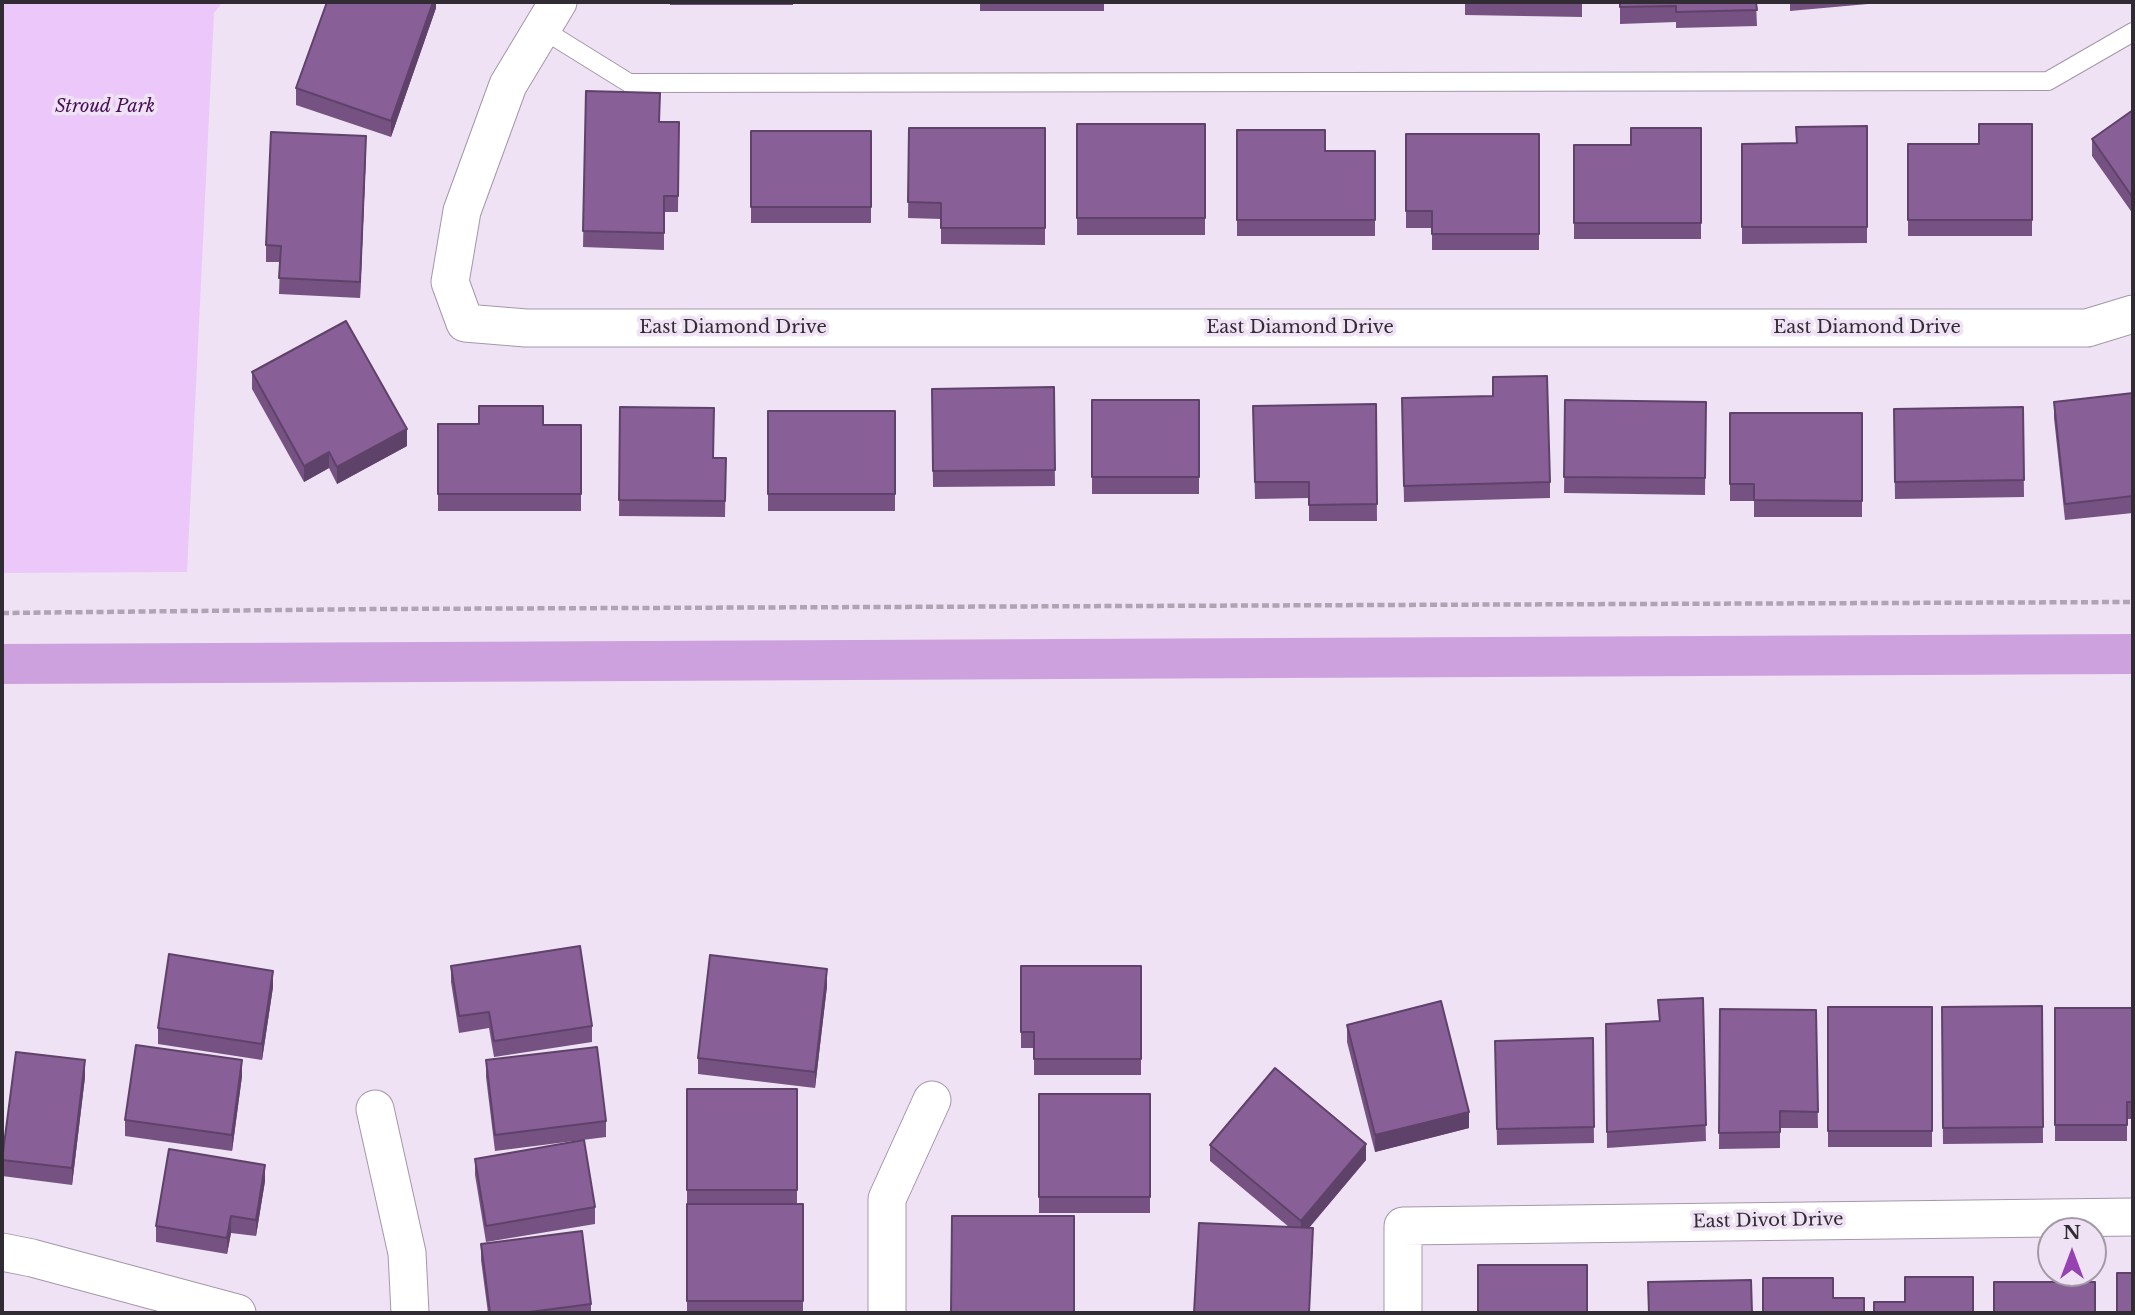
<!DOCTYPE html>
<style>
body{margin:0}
#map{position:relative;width:2135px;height:1315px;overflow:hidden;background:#f0e2f5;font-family:"Libre Baskerville",serif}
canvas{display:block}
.frame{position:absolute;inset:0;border:4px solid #312c33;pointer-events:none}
.north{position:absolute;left:2037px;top:1217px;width:70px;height:70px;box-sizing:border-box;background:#f0e2f5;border:2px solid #a499a7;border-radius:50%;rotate:0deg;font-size:19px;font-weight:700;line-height:28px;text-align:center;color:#312c33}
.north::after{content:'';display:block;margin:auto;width:24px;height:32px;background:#9642b1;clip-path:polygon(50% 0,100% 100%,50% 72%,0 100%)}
</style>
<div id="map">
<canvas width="2135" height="1315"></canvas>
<div class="frame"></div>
<div class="north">N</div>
</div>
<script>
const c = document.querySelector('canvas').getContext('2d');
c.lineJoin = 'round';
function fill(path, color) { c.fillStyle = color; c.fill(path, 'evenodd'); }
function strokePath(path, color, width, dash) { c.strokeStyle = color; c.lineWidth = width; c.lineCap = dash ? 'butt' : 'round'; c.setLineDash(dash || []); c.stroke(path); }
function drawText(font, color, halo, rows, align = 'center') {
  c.font = font + ' "Libre Baskerville",serif'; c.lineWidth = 7; c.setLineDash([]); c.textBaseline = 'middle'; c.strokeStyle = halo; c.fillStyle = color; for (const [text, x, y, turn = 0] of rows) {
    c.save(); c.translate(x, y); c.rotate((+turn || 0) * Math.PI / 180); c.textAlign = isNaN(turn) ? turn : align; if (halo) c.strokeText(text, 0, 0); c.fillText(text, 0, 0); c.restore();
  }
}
fill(new Path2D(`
 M2,2h221l-9,11 -27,559 -185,1z`), '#ebc8f9');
strokePath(new Path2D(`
 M2,664l2131,-10`), '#cda1dd', 40);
const service = new Path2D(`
 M542,29l87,54 1419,-2 85,-49`);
const minor = new Path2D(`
 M558,2l-50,83 -46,126 -12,71 15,41 61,5h1561l46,-14
 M375,1109l32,144 3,60
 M2,1252l30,6 205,55
 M887,1313v-114l45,-99
 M1403,1313v-87l730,-9`);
strokePath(service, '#a397a8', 20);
strokePath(minor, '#a397a8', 39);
strokePath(new Path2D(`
 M2,613l376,-4 1755,-7`), '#afa4b3', 4.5, [7, 3.5]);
strokePath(service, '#fff', 18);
strokePath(minor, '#fff', 37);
fill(new Path2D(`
 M436,2v6l-45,129 -95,-32v-17z
 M670,2h123v3h-123z
 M980,2h124v9h-124z
 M1298,2h134v2h-134z
 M1465,2h117v15l-117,-2z
 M1620,2h136l1,24 -81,2v-6l-56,2z
 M1790,2h89v1l-89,8z
 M586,91l74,31h19l-1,90h-14v38l-81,-3z
 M2133,110v104l-41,-58v-17z
 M1077,124h128v111h-128z
 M2032,124v112h-124v-92h71z
 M1867,126v117l-125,1v-100l54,-1z
 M909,128h136v117l-104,-1v-25l-33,-1z
 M1701,128v111h-127v-94h57z
 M1237,130l88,21h50v85h-138z
 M751,131h120v92h-120z
 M1406,134h133v116h-107v-22h-26z
 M366,152l-6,146 -81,-4 1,-32h-14v-17z
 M252,372l155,74 -70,38 -8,-16 -25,14 -52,-93z
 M1054,387l1,99 -122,1 -1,-98z
 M2133,393v120l-68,7 -11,-102v-16z
 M1092,400h107v94h-107z
 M1565,400l141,2 -1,93 -141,-2z
 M1376,404l1,117h-68v-23l-54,1 -2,-93z
 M620,407l94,51h12l-1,59 -106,-1z
 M2023,407l1,90 -129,2 -1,-90z
 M768,411h127v100h-127z
 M1730,413h132v104h-108v-16h-24z
 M1402,414l148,68v16l-146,4z
 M438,424l143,1v86h-143z
 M451,966l141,60v16l-98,15 -5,-29 -30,5 -8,-51z
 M1021,966h120v109h-107v-27h-13z
 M827,986l-12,102 -117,-14v-16z
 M273,987l-11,73 -104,-16v-16z
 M1703,998l3,143 -99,7 -1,-124 53,-3 -1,-21z
 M2042,1006l1,137 -100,1 -1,-137z
 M1828,1007h104v140h-104z
 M2055,1008h78v111h-6v22h-72z
 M1720,1009l96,1 2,118h-38v20l-61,1z
 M1347,1025l122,103 -94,24 -28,-110z
 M1593,1038l1,105 -97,2 -2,-104z
 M486,1060l120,61v16l-111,14 -9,-74z
 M242,1076l-10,75 -107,-15v-16z
 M85,1077l-13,108 -70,-9v-16z
 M687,1089h110v115h6v109h-116z
 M1039,1094h111v119h-111z
 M1210,1145l156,15 -57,68 4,17 -24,-18 -79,-66z
 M475,1159l120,48v17l-109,18 -11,-67z
 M265,1181l-9,55 -25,-3 -4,21 -71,-12v-16z
 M481,1244l110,60v9h-103l-7,-53z`), '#755282');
fill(new Path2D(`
 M433,2h3v6l-45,129v-16z
 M366,136v16l-6,146v-16z
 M407,429v17l-70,38v-17z
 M329,452v16l-25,14v-16z
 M827,969v17l-12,102v-16z
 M273,971v16l-11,73v-16z
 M85,1060v17l-13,108v-17z
 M242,1060v16l-10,75v-16z
 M1469,1112v16l-94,24v-17z
 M1366,1144v16l-65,77v-16z
 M265,1165v16l-9,55v-16z
 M231,1216v17l-4,21v-16z
 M1313,1228v17l-4,68z`), '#5f426a');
const building = new Path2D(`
 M327,2h106l-42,119 -95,-33z
 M1620,2h136l1,8 -81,2v-6l-56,1z
 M586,91l74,2 -1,29h20l-1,74h-14v37l-81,-2z
 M2133,110v88l-41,-59z
 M1077,124h128v94h-128z
 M1979,124h53v96h-124v-76h71z
 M1867,126v101h-125v-83l55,-1 -1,-16z
 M909,128h136v100h-104v-25l-33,-1z
 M1631,128h70v95h-127v-78h57z
 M1237,130h88v21h50v69h-138z
 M751,131h120v76h-120z
 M271,132l95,4 -6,146 -81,-4 2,-32 -15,-1z
 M1406,134h133v100h-107v-23h-26z
 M346,321l61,108 -70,38 -8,-15 -25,14 -52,-94z
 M1547,376l3,106 -146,4 -2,-88 91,-2v-19z
 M1054,387l1,83 -122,1 -1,-82z
 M2133,393v103l-68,8 -11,-102z
 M1092,400h107v77h-107z
 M1565,400l141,2 -1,76 -141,-1z
 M1376,404l1,100 -68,1v-23h-54l-2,-76z
 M479,406h64v19h38v69h-143v-70h41z
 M620,407l94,1 -1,50h13l-1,43 -106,-1z
 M2023,407l1,73 -129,2 -1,-73z
 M768,411h127v83h-127z
 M1730,413h132v88l-108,-1v-16h-24z
 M580,946l12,80 -98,15 -5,-29 -30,4 -8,-50z
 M169,954l104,17 -11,73 -104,-16z
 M710,955l117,14 -12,103 -117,-14z
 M1021,966h120v93h-107v-27h-13z
 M1703,998l3,127 -99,7 -1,-108 54,-3 -2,-21z
 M1441,1001l28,111 -94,23 -28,-110z
 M2042,1006l1,121 -100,1 -1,-121z
 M1828,1007h104v124h-104z
 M2055,1008h78v94h-6v23h-72z
 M1720,1009l96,1 2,102 -38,-1v21l-61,1z
 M1593,1038l1,89 -97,2 -2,-88z
 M136,1045l106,15 -10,75 -107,-15z
 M597,1047l9,74 -111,14 -9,-75z
 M16,1052l69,8 -13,108 -70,-8z
 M1275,1068l91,76 -65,77 -91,-76z
 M687,1089h110v101h-110z
 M1039,1094h111v103h-111z
 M584,1140l11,67 -109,19 -11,-67z
 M169,1149l96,16 -9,55 -25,-4 -4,22 -71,-12z
 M687,1204h116v97h-116z
 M952,1216h122v97h-123z
 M1199,1223l114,5 -4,85h-115z
 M582,1231l9,73 -69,9h-32l-9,-69z
 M1478,1265h109v48h-109z
 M2117,1273h16v40h-16z
 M1905,1277h68v36h-99v-11h31z
 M1763,1278h70v20h31v15h-101z
 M1751,1280l1,33h-103l-1,-31z
 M1994,1282h101v31h-101z`);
fill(building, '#885f97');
strokePath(building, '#5f426a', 2);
drawText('italic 18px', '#470f57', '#f0e2f5', [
 ["Stroud Park",105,107]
]);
drawText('18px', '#312c33', '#f0e2f5', [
 ["East Diamond Drive",733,328],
 ["East Diamond Drive",1300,328],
 ["East Diamond Drive",1867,328],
 ["East Divot Drive",1768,1221,-1]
]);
</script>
